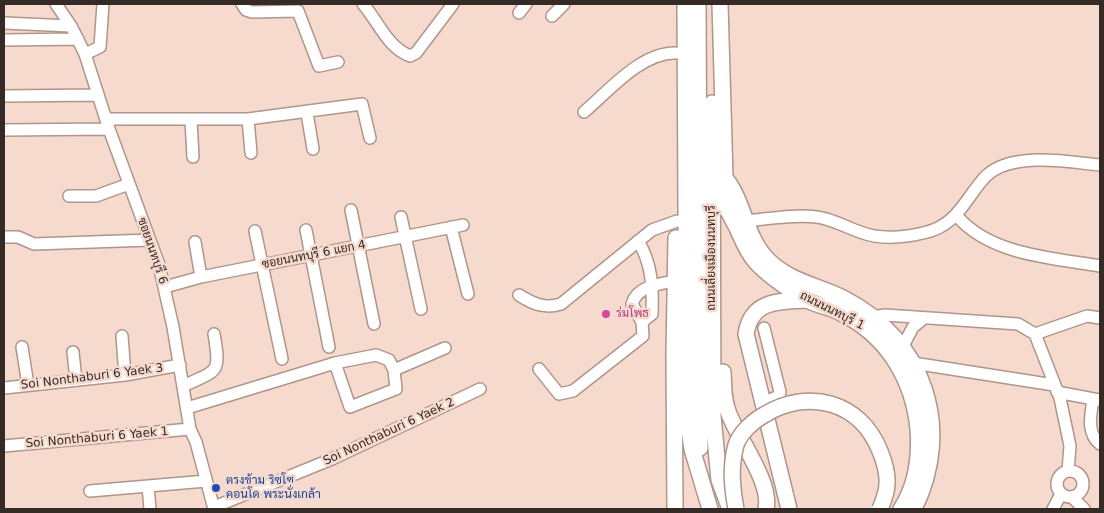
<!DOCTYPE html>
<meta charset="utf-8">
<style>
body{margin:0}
#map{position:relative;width:1104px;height:513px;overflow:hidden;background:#f6dace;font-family:"DejaVu Sans",sans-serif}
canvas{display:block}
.frame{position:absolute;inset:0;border:5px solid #352a26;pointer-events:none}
</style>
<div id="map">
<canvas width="1104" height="513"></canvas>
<div class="frame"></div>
</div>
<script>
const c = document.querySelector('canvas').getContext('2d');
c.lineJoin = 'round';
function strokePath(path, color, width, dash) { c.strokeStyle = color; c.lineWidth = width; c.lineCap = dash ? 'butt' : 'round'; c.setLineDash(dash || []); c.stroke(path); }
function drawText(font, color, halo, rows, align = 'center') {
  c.font = font + ' "DejaVu Sans",Sarabun,sans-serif'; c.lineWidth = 5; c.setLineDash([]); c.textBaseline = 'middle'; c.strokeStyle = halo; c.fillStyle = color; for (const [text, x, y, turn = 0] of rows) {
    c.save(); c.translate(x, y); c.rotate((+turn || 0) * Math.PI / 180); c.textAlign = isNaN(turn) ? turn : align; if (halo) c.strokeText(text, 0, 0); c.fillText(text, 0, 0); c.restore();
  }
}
const minor = new Path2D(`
 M56,4l15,22 14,28 24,75 50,136 14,62 17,102 6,13 18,67
 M242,4l4,6 6,2 46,-1 21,55 19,-4
 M363,4c15,17 24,43 47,52l6,-3 37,-49
 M519,13l7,-9
 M552,16l12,-12
 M4,23l67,3
 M4,40l74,-1
 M85,54l15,-7 3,-43
 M4,96l94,-1
 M584,112c25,-21 57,-60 92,-59
 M307,113l6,36
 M106,119h142l114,-15 8,34
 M248,119l3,34
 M191,120l2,37
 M4,130l105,-1
 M69,196h27l33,-12
 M351,210l23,114
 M957,216c33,39 96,42 143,50
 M401,217l20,92
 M745,221c23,-2 49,-7 72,-4 15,2 29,10 43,15 21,8 42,6 63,1 35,-7 42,-35 63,-57 26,-25 82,-14 114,-11
 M451,227l17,67
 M306,230l23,117
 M255,231l27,128
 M4,237h14l16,7 116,-4
 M638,241c14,22 15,47 14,73l-10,8
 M195,242l6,35
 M165,287l36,-10 262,-52
 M519,295c14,9 26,14 42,9l91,-74 25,-9
 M872,317l13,-2 133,9 17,10 25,64 10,48 -2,25
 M1035,334l52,-18 13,2
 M122,336l3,39
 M22,347l6,38
 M902,348l11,-21 11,-9
 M73,352l3,28
 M913,363l141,22
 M539,369l20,25 14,-3 70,-55 -1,-14 -10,-18c5,-18 27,-20 43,-23
 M394,370l51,-22
 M183,386c35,-16 38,-12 31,-52
 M4,388l121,-13 55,-10
 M1057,392l42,8
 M1093,399c-2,15 -7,34 7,45
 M762,403l17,-7 1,-4 -16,-64
 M187,408l148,-45 41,-8 13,5 5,10 2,19 -46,18 -15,-44
 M4,446l186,-17
 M1057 484a13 13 0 1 1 26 0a13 13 0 1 1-26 0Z
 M148,486l2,23
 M90,491l116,-10
 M1072,497l12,12
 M214,507l118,-48 148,-70
 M1053,509l8,-15`);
const major = new Path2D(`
 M685,4l2,413 5,32 18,60
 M698,4l2,444
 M720,4l5,174c-4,26 1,28 12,50 5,11 10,24 18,33 13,15 35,29 52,39 10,5 22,7 32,12 47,22 74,66 79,117 2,27 -2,57 -17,80
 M712,103l1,313 6,64 11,29
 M725,178c20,24 20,60 44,83 20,20 50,25 74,37 82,42 111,130 71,211
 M723,372c1,15 0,28 6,42 10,26 43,69 37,95
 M675,509l-1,-154 2,-117
 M789,509l-43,-175c5,-34 33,-33 62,-34`);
strokePath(minor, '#af958a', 14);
strokePath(major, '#af958a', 18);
strokePath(minor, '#fff', 11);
strokePath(major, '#fff', 15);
const majorBridge = new Path2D(`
 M736,509c-4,-22 -6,-42 0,-64 4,-12 17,-24 28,-30 44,-27 96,-14 116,36 4,10 8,21 7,33 0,8 -4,18 -7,25`);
strokePath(majorBridge, '#af958a', 18, []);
strokePath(majorBridge, '#fff', 15);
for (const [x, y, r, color] of [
 [606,314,5,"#d1479c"],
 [216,488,5,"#1a4fb4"]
]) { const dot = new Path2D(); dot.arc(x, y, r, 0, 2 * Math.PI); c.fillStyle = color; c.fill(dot); strokePath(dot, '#f6dace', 2); }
drawText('12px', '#352a26', '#f6dace', [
 ["ซอยนนทบุรี 6",152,251,71],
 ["ซอยนนทบุรี 6 แยก 4",314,255,-11],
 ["ถนนเลี่ยงเมืองนนทบุรี",712,258,-90],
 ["ถนนนนทบุรี 1",832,311,27],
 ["Soi Nonthaburi 6 Yaek 3",92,377,-7],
 ["Soi Nonthaburi 6 Yaek 2",389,432,-25],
 ["Soi Nonthaburi 6 Yaek 1",97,438,-5]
]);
drawText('12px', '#b23c85', '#f6dace', [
 ["ร่มโพธ",616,314]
], 'left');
drawText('12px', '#164399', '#f6dace', [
 ["ตรงข้าม ริซโซ",226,481],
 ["คอนโด พระนั่งเกล้า",226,495]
], 'left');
</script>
